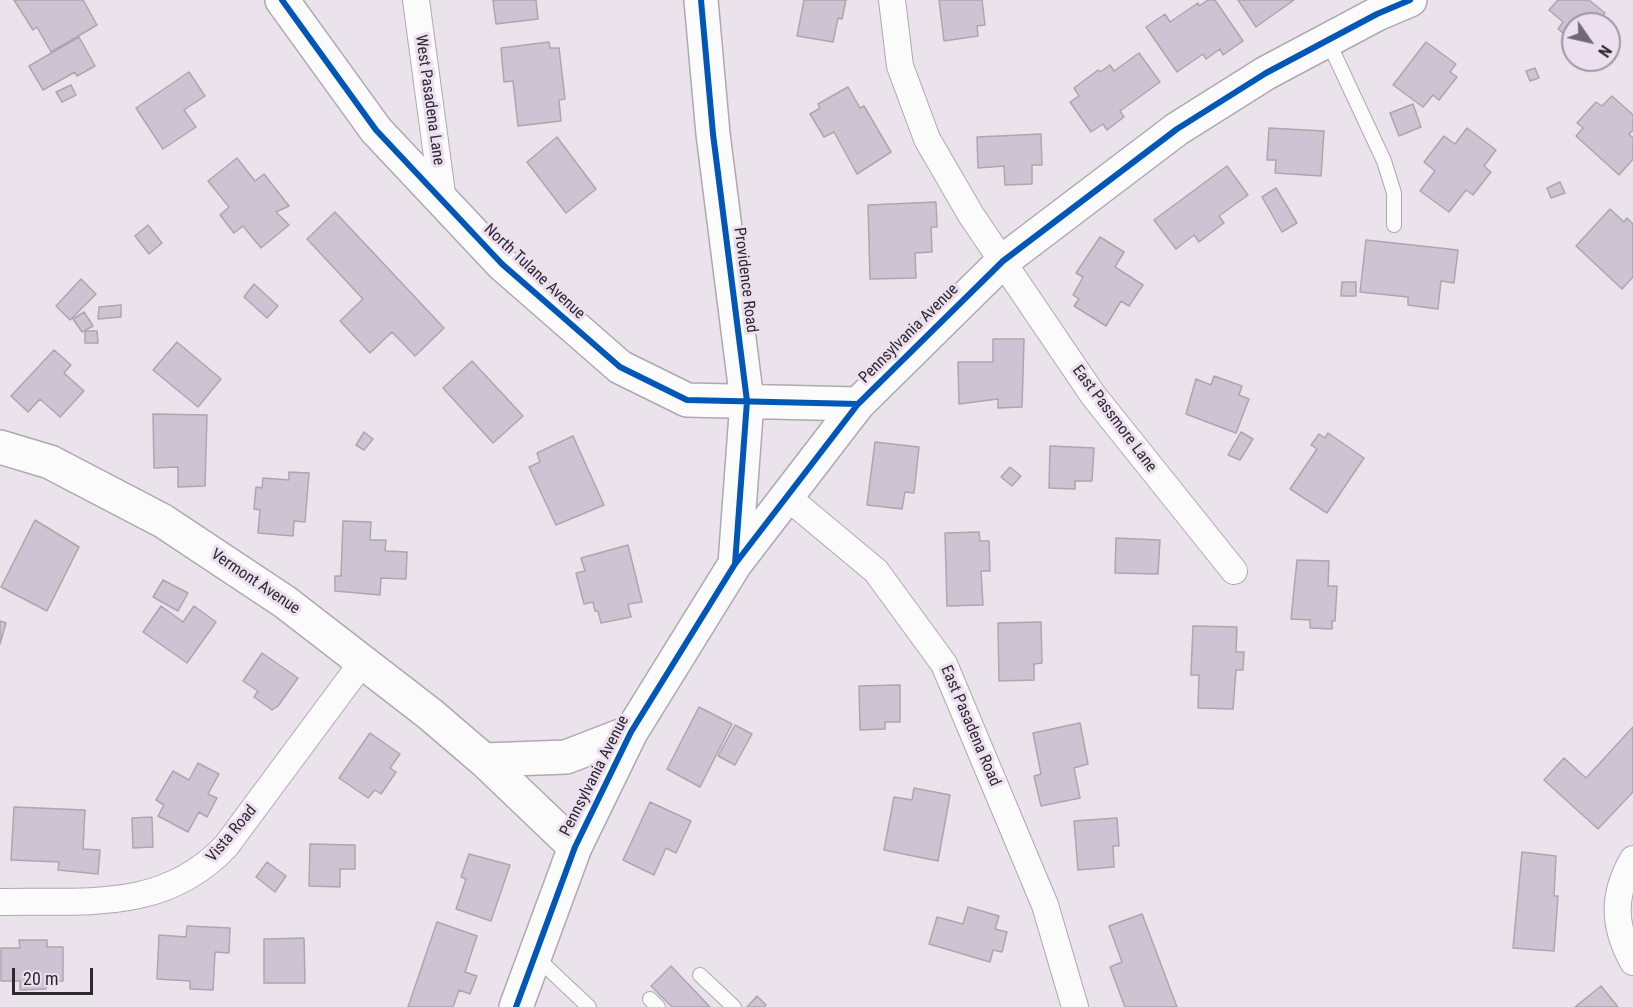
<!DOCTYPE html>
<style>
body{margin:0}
#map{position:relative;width:1633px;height:1007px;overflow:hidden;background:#eae3ec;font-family:"Roboto Condensed",sans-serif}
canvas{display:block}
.north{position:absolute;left:1561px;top:12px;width:60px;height:60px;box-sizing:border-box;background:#ecdff0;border:2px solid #a096a3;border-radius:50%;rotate:124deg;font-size:16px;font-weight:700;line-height:24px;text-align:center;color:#2d292f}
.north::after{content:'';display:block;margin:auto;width:21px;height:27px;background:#6f6a71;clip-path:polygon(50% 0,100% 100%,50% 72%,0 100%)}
.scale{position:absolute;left:12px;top:968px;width:81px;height:27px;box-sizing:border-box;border:3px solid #2d292f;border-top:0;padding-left:8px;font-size:18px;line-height:21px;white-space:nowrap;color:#2d292f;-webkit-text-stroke:4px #ecdff0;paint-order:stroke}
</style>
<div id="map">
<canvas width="1633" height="1007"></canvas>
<div class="north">N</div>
<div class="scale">20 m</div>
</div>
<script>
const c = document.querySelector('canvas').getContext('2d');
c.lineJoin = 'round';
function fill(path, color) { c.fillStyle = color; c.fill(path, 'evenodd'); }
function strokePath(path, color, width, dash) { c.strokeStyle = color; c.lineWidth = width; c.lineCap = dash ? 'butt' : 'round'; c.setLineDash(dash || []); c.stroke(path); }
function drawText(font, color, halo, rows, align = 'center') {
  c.font = font + ' "Roboto Condensed",sans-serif'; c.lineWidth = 6; c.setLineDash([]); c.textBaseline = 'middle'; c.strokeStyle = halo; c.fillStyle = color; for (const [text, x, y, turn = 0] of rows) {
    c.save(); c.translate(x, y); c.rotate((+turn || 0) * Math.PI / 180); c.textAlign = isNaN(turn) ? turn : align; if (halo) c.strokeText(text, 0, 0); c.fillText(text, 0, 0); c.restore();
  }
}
const building = new Path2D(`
 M14,0h69l14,25 -46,27 -14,-25 -4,3z
 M493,0h43l2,19 -42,5z
 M804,0h42l-4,19 -4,-1 -5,24 -36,-6z
 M939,0h43l3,25 -8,1 1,10 -34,5z
 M1208,0h7l28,41 -20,14 -3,-6 -14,10 -3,-5 -26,18 -31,-45 19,-13 5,8 28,-19 1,3z
 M1238,0h56l-38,27z
 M1558,0h31l16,13 -9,11h-23v17l-15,-12 5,-7 -14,-12z
 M79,37l16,29 -18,10 -2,-4 -32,18 -14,-24z
 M549,42l1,6h9l6,51 -6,1 2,21 -43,5 -5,-45 -9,1 -3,-34z
 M1426,42l30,22 -6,8 7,5 -18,23 -6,-5 -10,12 -30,-22z
 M1139,53l21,29 -40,29 4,6 -17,13 -4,-6 -12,8 -21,-30 9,-6 -5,-8 24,-18 2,2 10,-7 4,6z
 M1535,68l4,10 -9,3 -4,-10z
 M189,72l16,24 -21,14 12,17 -33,22 -27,-41z
 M71,85l5,10 -14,7 -6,-10z
 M848,87l12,21 4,-2 27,46 -34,22 -23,-42 -10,5 -14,-23 10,-6 -2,-4z
 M1612,96l21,19v15l-4,4 4,4v21l-14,16 -43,-39 7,-8 -6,-5 19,-21 6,4z
 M1413,104l8,23 -22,9 -9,-23z
 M1269,128l55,3 -3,45 -46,-3 1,-13h-9z
 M1467,128l29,22 -12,16 7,6 -18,23 -7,-5 -17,22 -29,-21 15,-20 -11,-9 20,-26 11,8z
 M1041,134l1,31h-10v19l-27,1 -1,-19 -26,2 -1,-31z
 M557,137l39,52 -30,24 -39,-51z
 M237,158l18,23 9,-7 25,32 -13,6 13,13 -28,23 -18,-22 -9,7 -14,-18 9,-8 -21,-26z
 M1227,166l21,29 -29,21 5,7 -25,19 -5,-7 -18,14 -22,-29z
 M1560,182l5,11 -14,5 -4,-10z
 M1276,188l21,35 -15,9 -20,-35z
 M936,202l1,25h-6l1,25 -17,1 1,25 -46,1 -2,-74z
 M1610,209l14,13 3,-4 6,6v53l-11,12 -46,-43z
 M335,212l109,116 -29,28 -23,-24 -22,21 -30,-32 23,-22 -56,-60z
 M148,225l14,18 -13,11 -14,-18z
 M1100,237l24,15 -9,15 28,18 -14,21 -8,-5 -15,25 -32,-20 5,-7 -6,-4 10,-18 -7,-4z
 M1366,240l92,10 -4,33 -13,-2 -3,28 -30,-4v-8l-48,-5z
 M81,279l15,15 -26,26 -14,-14z
 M1342,282h14v14h-15z
 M254,284l24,22 -11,12 -23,-21z
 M121,305v12l-23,2 1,-12z
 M84,312l9,14 -11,6 -9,-13z
 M85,331h12l1,12h-13z
 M993,339h31l-2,68 -24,1v-9l-39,5 -1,-42h35z
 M177,342l44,37 -23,28 -45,-37z
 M54,350l17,15 -7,8 20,18 -24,26 -20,-18 -12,13 -17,-16z
 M472,361l51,55 -30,27 -50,-55z
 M1214,376l28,10 -3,9 10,4 -13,34 -50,-19 10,-35 15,6z
 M153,414l54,1 -2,71 -27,1v-20l-24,1z
 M364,432l9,7 -9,11 -8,-5z
 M1241,432l12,7 -13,21 -12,-5z
 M1328,433l36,25 -37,55 -37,-24 27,-40 -6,-4 8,-11 6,4z
 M573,436l31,69 -48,20 -27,-58 11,-5 -3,-9z
 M875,442l44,5 -5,46 -9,-1 -3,17 -35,-4z
 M1050,446l44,2 -2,33h-17v8l-26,-1z
 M1010,467l11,9 -9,10 -11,-9z
 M289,472l20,1 -4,49 -11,-1 -1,15 -35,-3 2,-23 -6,-1 2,-22 6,1 1,-10 26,2z
 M35,520l44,27 -32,64 -46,-24z
 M343,521l28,1 -1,18h16l-1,11 22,1 -1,27 -25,-1 -1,17 -45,-4v-15h6z
 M979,532l1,9h9l1,30h-9l2,34 -36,1 -2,-73z
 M1116,538l44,2 -2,34 -43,-1z
 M628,545l14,57 -14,2 3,13 -30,6 -3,-12h-3l-2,-9 -9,2 -8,-31 9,-2 -4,-13z
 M1297,560l32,1 -1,25h9l-2,35h-3v8l-22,-1v-8l-19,-1z
 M163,580l25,13 -10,18 -25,-14z
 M161,606l22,16 11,-16 22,16 -29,41 -44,-31z
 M0,621l6,2 -6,21z
 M1041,622l1,41 -8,1v16l-35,1 -1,-58z
 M1193,626l44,1 -1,25h8l-1,18h-7l-3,39 -35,-1 1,-33h-8z
 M262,653l36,25 -20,28 -6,4 -18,-13 4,-6 -15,-10z
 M900,685v37h-15v7l-25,1 -1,-44z
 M699,707l33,17 -32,63 -33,-18z
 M1080,723l8,41 -14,4 6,30 -39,8 -7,-30 7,-2 -8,-41z
 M735,725l17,9 -17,31 -17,-9z
 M1633,727v65l-35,37 -54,-49 20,-22 22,20z
 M370,733l30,21 -10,14 6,4 -15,22 -6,-4 -7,8 -29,-20z
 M198,763l21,11 -11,20 9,4 -10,19 -8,-5 -11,20 -30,-16 6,-11 -8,-5 17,-29 16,9z
 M914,788l36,7 -12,66 -54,-11 10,-53 18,3z
 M650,802l41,19 -15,32 -10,-5 -12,27 -31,-15z
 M14,807l71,3 -2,39 17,1 -2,24 -40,-4 1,-8 -48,-2z
 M152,817l1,30 -20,1 -1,-30z
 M1117,818l2,28h-6l1,21 -36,3 -4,-49z
 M310,844l45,1v24h-15v18l-31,-1z
 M1522,852l34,4 -2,40h4l-4,55 -41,-3z
 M469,854l41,11 -19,56 -35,-12 10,-30 -5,-2z
 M267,862l19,14 -11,16 -19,-15z
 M968,907l31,9 -4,13 12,3 -5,20 -9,-2 -3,12 -61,-18 8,-27 26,7z
 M1142,914l35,93h-52l-15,-40 12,-5 -13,-36z
 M437,922l40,14 -12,36 12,4 -7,18 -11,-4 -6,17h-45z
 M187,926l43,2 -1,25 -14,-1 -2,38 -23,-1v-8l-33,-2 2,-44 27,2z
 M304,938l1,45h-41v-44z
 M19,940h28v7h16v34l-17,1v7l-26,1v-9h-19v-33h19z
 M671,966l39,41h-38l-21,-21z
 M1601,986l17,21h-43z
 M757,996l9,9 -2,2h-17z`);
fill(building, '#cec3d2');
strokePath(building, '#aca6ad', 1.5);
const service = new Path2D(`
 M1328,41l56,120 10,32v32
 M535,956l54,51
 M700,975l34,32
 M650,999l8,8`);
const minor = new Path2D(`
 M416,0l27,201
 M892,0l8,66 27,73 44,76 122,180 141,176
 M786,496l90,75 68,93 101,241 30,102
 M1633,859c-21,36 -20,67 0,103
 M0,902c84,-2 163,11 226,-56l138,-186`);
const tertiary = new Path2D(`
 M282,0l94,130 126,134 118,103 67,33 171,4
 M701,0l12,134 34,267 -12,163
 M0,447l50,15 113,59 122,81 145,112 56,48 89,85
 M484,760l82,-3 65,-25
 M516,1007l59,-160 56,-115 104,-168 123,-160 145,-143 174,-132 89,-56 111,-59 33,-14`);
strokePath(service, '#aea8af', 16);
strokePath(minor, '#aea8af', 28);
strokePath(tertiary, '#aea8af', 36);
strokePath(service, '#fcfbfc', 14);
strokePath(minor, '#fcfbfc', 26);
strokePath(tertiary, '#fcfbfc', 33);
strokePath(new Path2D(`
 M282,0l94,130 126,134 118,103 67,33 171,4
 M701,0l12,134 34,267 -12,163
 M516,1007l59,-160 56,-115 104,-168 123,-160 145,-143 174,-132 89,-56 111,-59 33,-14`), '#0057b8', 6);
drawText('16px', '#2d292f', '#ecdff0', [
 ["West Pasadena Lane",429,100,82],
 ["North Tulane Avenue",534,272,43],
 ["Providence Road",745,280,83],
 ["Pennsylvania Avenue",909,334,-45],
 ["East Passmore Lane",1114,419,53],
 ["Vermont Avenue",255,582,34],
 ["East Pasadena Road",970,726,67],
 ["Pennsylvania Avenue",595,776,-63],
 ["Vista Road",232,834,-50]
]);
</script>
